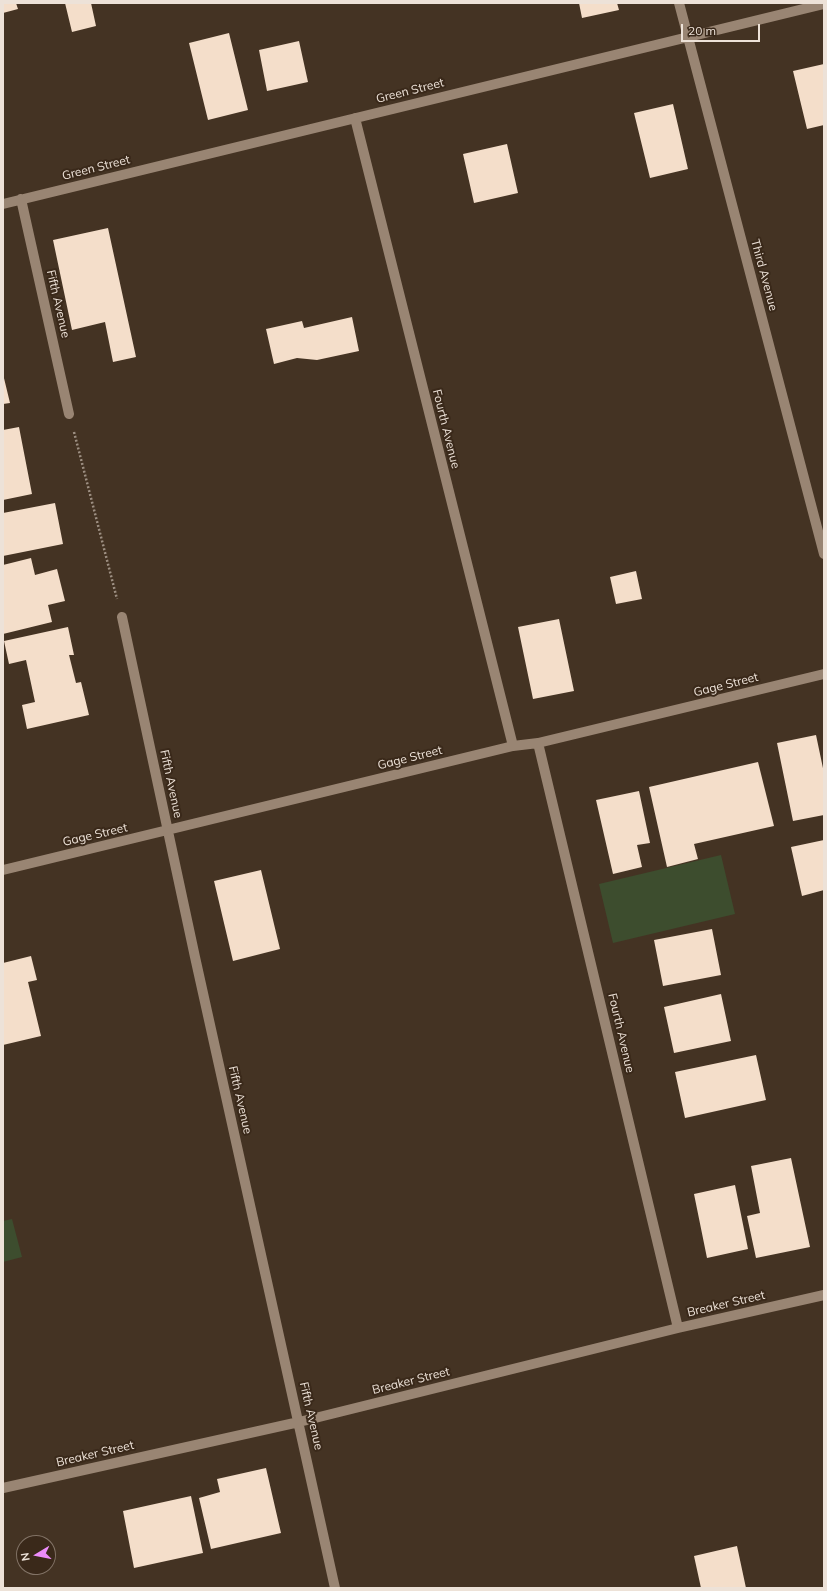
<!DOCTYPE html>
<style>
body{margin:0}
#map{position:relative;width:827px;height:1591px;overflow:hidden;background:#443323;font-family:Mulish,sans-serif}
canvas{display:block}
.frame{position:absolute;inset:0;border:4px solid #ede2d8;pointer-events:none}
.north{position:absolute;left:16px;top:1535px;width:40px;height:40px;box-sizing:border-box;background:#3a291a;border:1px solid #827366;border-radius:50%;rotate:260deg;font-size:11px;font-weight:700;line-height:16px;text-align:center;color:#ede2d8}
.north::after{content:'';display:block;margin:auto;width:14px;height:18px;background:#ec8cfa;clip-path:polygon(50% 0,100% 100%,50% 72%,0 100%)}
.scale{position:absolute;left:681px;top:24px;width:79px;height:18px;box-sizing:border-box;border:2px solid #ede2d8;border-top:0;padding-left:5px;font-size:12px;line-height:14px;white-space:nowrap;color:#ede2d8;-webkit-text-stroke:3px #3a291a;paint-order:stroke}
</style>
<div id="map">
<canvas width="827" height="1591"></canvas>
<div class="frame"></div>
<div class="north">N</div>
<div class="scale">20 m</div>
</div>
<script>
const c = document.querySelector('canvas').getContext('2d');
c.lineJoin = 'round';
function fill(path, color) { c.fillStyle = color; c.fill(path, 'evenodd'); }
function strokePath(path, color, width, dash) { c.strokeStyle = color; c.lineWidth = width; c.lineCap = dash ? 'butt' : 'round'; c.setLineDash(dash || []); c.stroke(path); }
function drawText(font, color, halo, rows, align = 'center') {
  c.font = font + ' Mulish,sans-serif'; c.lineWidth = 4; c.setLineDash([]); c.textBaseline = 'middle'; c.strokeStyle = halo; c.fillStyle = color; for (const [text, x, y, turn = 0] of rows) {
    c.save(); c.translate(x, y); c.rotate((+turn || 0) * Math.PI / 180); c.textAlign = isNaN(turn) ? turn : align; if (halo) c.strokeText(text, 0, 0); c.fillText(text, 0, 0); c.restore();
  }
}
fill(new Path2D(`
 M721,855l14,59 -122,29 -14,-59z
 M12,1219l10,38 -19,5v-41z`), '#3d4d2e');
fill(new Path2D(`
 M3,3h13l2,6 -15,4z
 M65,3h26l5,23 -24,6z
 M579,3h38l2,7 -37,8z
 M229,33l19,77 -40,10 -19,-77z
 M299,41l9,41 -41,9 -8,-41z
 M824,64v61l-17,4 -14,-58z
 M673,104l15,65 -38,9 -16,-65z
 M507,144l11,49 -44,10 -11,-49z
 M108,228l28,129 -23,5 -8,-40 -33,8 -19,-90z
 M352,317l7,34 -42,9 -20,-2 -23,6 -8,-35 36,-8 2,7z
 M3,374l7,29 -7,1z
 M19,427l13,67 -29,6v-70z
 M55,503l8,41 -60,12v-43z
 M31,558l4,17 22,-6 8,32 -17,4 4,17 -49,12v-69z
 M636,571l6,28 -26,5 -6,-27z
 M559,619l15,72 -41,8 -15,-72z
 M68,627l6,28h-5l7,28 5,-1 8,33 -62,14 -5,-24 13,-3 -9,-42 -17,4 -5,-23z
 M816,735l8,38v42l-31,6 -16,-78z
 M758,762l16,64 -80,18 4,15 -31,8 -18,-80z
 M639,791l11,52 -13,2 5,22 -29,7 -17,-74z
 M824,840v50l-22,6 -11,-49z
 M261,870l19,79 -47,12 -19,-80z
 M712,929l9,46 -58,11 -9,-46z
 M31,956l6,24 -9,2 13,54 -38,9v-82z
 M721,994l10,47 -57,12 -10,-46z
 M756,1055l10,45 -81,18 -10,-46z
 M791,1158l19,89 -54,11 -9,-42 13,-3 -9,-47z
 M735,1185l13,64 -41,9 -13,-64z
 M266,1468l15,65 -70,16 -12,-51 21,-6 -3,-13z
 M191,1496l12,57 -69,15 -11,-57z
 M737,1546l9,42h-45l-7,-32z`), '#f4deca');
strokePath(new Path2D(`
 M74,432l43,167`), '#9d8f82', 2.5, [2, 2]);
strokePath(new Path2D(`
 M679,3l145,551
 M355,118l158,628
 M21,199l48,215
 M3,204l821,-200
 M122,617l73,340 140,631
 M538,743l140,585
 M3,870l510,-124 25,-3 286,-69
 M3,1488l296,-66 379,-94 146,-33`), '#998573', 10);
drawText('12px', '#ede2d8', '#3a291a', [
 ["Green Street",410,91,-14],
 ["Green Street",96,168,-14],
 ["Third Avenue",764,275,75],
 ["Fifth Avenue",58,304,77],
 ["Fourth Avenue",446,429,76],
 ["Gage Street",726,685,-14],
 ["Gage Street",410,758,-14],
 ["Fifth Avenue",171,784,78],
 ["Gage Street",95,835,-13],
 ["Fourth Avenue",621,1033,77],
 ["Fifth Avenue",240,1100,77],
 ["Breaker Street",726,1304,-13],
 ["Breaker Street",411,1381,-14],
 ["Fifth Avenue",311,1416,77],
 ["Breaker Street",95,1454,-13]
]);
</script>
